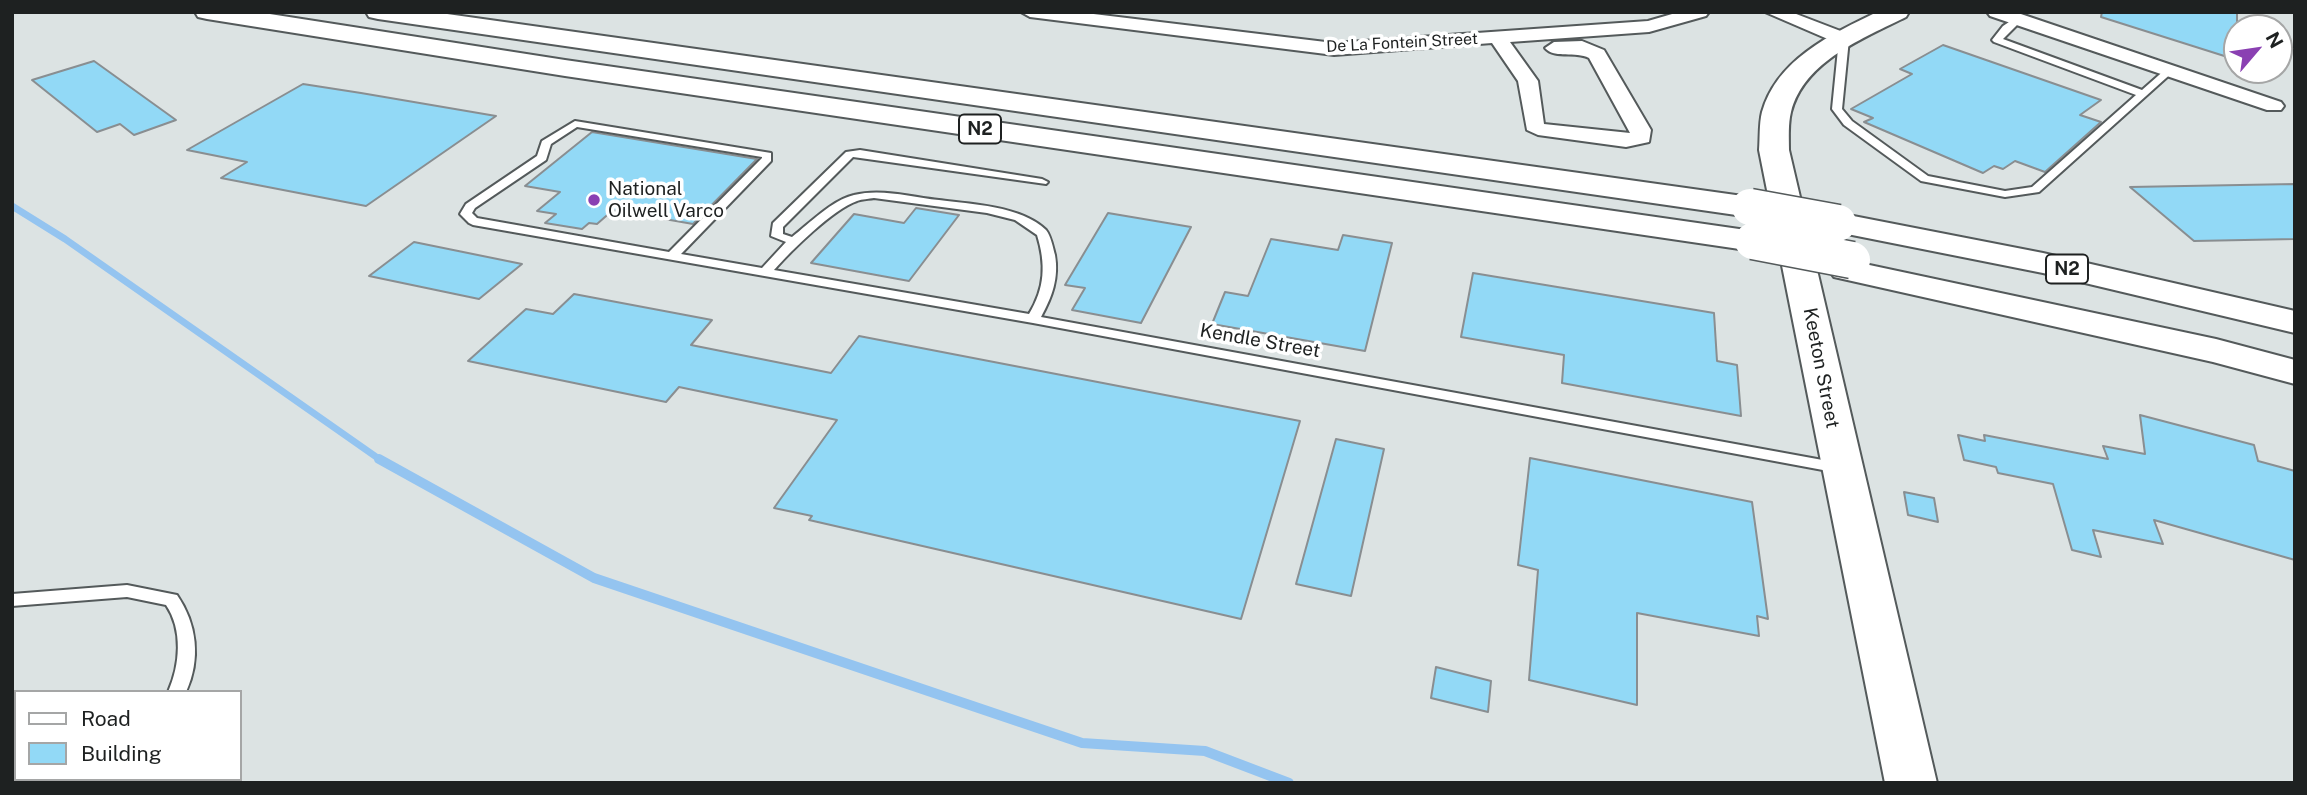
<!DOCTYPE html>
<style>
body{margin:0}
#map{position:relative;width:2307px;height:795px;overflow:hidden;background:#dce3e3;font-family:"Public Sans",sans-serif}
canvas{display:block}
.frame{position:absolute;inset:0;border:14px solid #1e2121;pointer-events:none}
.legend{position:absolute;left:14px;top:690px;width:228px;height:91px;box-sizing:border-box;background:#fff;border:2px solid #a5a6a6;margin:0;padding:9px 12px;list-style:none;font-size:21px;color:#1e2121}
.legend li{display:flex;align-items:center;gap:14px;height:35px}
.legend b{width:35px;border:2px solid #a5a6a6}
.north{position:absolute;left:2223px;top:14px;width:70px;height:70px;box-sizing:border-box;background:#fff;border:2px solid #a5a6a6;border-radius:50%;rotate:61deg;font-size:19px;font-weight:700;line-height:28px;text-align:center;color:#1e2121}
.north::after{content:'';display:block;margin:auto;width:24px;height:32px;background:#8a40b2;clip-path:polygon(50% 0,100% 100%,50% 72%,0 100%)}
</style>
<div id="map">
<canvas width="2307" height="795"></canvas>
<div class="frame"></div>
<ul class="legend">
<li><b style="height:9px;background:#fff"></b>Road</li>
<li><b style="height:19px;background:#92d9f6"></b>Building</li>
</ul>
<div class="north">N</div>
</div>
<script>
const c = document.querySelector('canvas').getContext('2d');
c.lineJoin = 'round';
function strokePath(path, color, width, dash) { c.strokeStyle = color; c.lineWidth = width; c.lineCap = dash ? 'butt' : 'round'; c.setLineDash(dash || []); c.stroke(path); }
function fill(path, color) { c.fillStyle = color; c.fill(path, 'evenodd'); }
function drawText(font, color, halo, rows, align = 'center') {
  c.font = font + ' "Public Sans",sans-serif'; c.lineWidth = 7; c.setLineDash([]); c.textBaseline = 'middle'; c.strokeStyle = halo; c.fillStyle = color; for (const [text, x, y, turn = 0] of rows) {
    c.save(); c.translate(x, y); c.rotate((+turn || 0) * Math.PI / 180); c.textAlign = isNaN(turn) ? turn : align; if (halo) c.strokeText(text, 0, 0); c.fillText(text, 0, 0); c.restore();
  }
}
strokePath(new Path2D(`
 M12,206l53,33 317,222`), '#94c4f0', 7);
strokePath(new Path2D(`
 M379,459l215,119 488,165 123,8 84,32`), '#94c4f0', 10);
const building = new Path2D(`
 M2102,12h135v48l-136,-43z
 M1943,45l158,55 -21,15 21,7 -56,50 -30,-11 -12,8 -9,-3 -11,7 -119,-51 9,-4 -22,-9 61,-35 -12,-5z
 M94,61l82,59 -42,15 -14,-11 -23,8 -65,-52z
 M303,84l58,9 135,23 -130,90 -145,-28 26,-16 -60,-12z
 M592,132l165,27 -64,65 -80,-14 -16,14 -8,-1 -7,6 -37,-6 11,-9 -19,-3 23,-19 -35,-6z
 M2295,184v55l-101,2 -64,-54z
 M916,208l43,7 -50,66 -98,-18 43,-49 50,9z
 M1108,213l83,14 -50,96 -69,-13 13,-22 -20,-3z
 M1343,235l49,8 -27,108 -153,-27 13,-32 23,4 23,-57 67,11z
 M414,242l108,22 -43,35 -110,-23z
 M1473,273l241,40 3,48 20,4 4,51 -179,-33 2,-28 -103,-18z
 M574,294l138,26 -21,25 140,28 28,-37 441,85 -59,198 -432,-99 3,-4 -38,-8 63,-88 -158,-33 -13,15 -198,-41 58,-52 27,5z
 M2140,415l114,30 4,16 37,10v89l-141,-40 9,24 -70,-14 8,27 -29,-7 -19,-66 -55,-11 -2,-6 -32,-7 -6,-25 27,6 -1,-6 124,24 -5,-13 42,8z
 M1336,439l48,10 -33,147 -55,-12z
 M1530,458l222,44 16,117 -11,-3 2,20 -122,-23v92l-108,-25 9,-110 -20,-5z
 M1904,492l30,6 4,24 -30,-7z
 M1436,667l55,14 -3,31 -57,-14z`);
fill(building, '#92d9f6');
strokePath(building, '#898e91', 2);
const lane = new Path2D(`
 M2018,16l5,3 -20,20 139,51 25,-22 8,2 -136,122 -34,5 -84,-16 -77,-56 -12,-16 7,-70 5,-3 5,3 -7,70 10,12 76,55 77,15 27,-4 104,-92 -142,-53 -2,-2 11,-14z
 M575,121l196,32v8l-90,93 81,14 24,-26 -15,-6 2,-13 73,-71 14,-2 182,29 6,3 -2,2 -193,-27 -70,70v7l9,3c18,-14 40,-37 62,-42 27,-7 57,2 85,5 31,4 83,6 107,30 5,6 7,18 9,25 4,23 -3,42 -14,62l798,146 5,1 2,4 -2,4 -5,1 -806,-150 -560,-98 -4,-2 -9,-9 6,-10 71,-48 5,-15zM577,127l185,30v1l-93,94 -192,-34 -5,-5 3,-5 71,-48 5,-16zM874,198l113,15 28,7 22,15c9,29 8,53 -8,79l-255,-44c17,-19 59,-61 83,-69 5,-2 12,-2 17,-3z
 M127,585l50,10c20,29 24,64 9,97h-18c12,-27 15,-62 -2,-87l-39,-8 -115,9v-12z
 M118,779h20l-1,4h-20z`);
const street = new Path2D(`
 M1021,12h56l257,31 314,-22 31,-9h30l-3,4 -57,16 -139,10 28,39 6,43 86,9 -41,-75c-13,-7 -35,1 -44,-10l9,-6 28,-1 22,9 47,80 -2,12 -23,5 -88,-12 -11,-5 -9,-49 -26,-38 -158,12 -304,-38z
 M1765,12h26l60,23 2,4 -9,6 -7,-2z
 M1987,12h28l266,90 3,4 -3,4h-14l-277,-94z`);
const secondary = new Path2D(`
 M1877,12h32l-3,5c-42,21 -102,44 -115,95 -3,12 -2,25 -2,38l148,633h-52l-126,-633c1,-12 0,-26 3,-38 15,-53 70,-78 115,-100z`);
const highway = new Path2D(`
 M195,12h62l308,48 1188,171 12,3 4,7 -4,7 -12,3 -1188,-175 -358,-57 -9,-2z
 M366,12h67l1317,185 11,3 5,7 -5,7 -11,3 -1372,-198 -9,-2z
 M1838,213l205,40 252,58v22l-252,-60 -216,-43 -5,-7 5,-7z
 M1846,260l370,79 79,21v24l-82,-22 -379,-85 -5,-7 5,-7z`);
strokePath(lane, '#545a5b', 4);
strokePath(street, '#545a5b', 4);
strokePath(secondary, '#545a5b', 4);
strokePath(highway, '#545a5b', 4);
fill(lane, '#fff');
fill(street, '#fff');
fill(secondary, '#fff');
fill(highway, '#fff');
const highwayBridge = new Path2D(`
 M1750,207l88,16
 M1753,241l99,19`);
strokePath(highwayBridge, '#545a5b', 39, []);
strokePath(highwayBridge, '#fff', 36);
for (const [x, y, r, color] of [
 [594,200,7,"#8a40b2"]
]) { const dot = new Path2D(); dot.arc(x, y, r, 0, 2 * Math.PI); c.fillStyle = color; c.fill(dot); strokePath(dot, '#fff', 2.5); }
drawText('16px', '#1e2121', '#fff', [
 ["De La Fontein Street",1402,43,-3]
]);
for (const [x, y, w] of [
 [980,129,42],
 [2067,269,42]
]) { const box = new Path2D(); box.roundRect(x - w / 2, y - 14.5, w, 29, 5); c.fillStyle = '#fff'; c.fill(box); strokePath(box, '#1e2121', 2); }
drawText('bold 18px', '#1e2121', null, [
 ["N2",980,129],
 ["N2",2067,269]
]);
drawText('19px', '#1e2121', '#fff', [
 ["National",608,189],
 ["Oilwell Varco",608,211]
], 'left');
drawText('19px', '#1e2121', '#fff', [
 ["Kendle Street",1260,341,10],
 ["Keeton Street",1821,368,79]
]);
</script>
